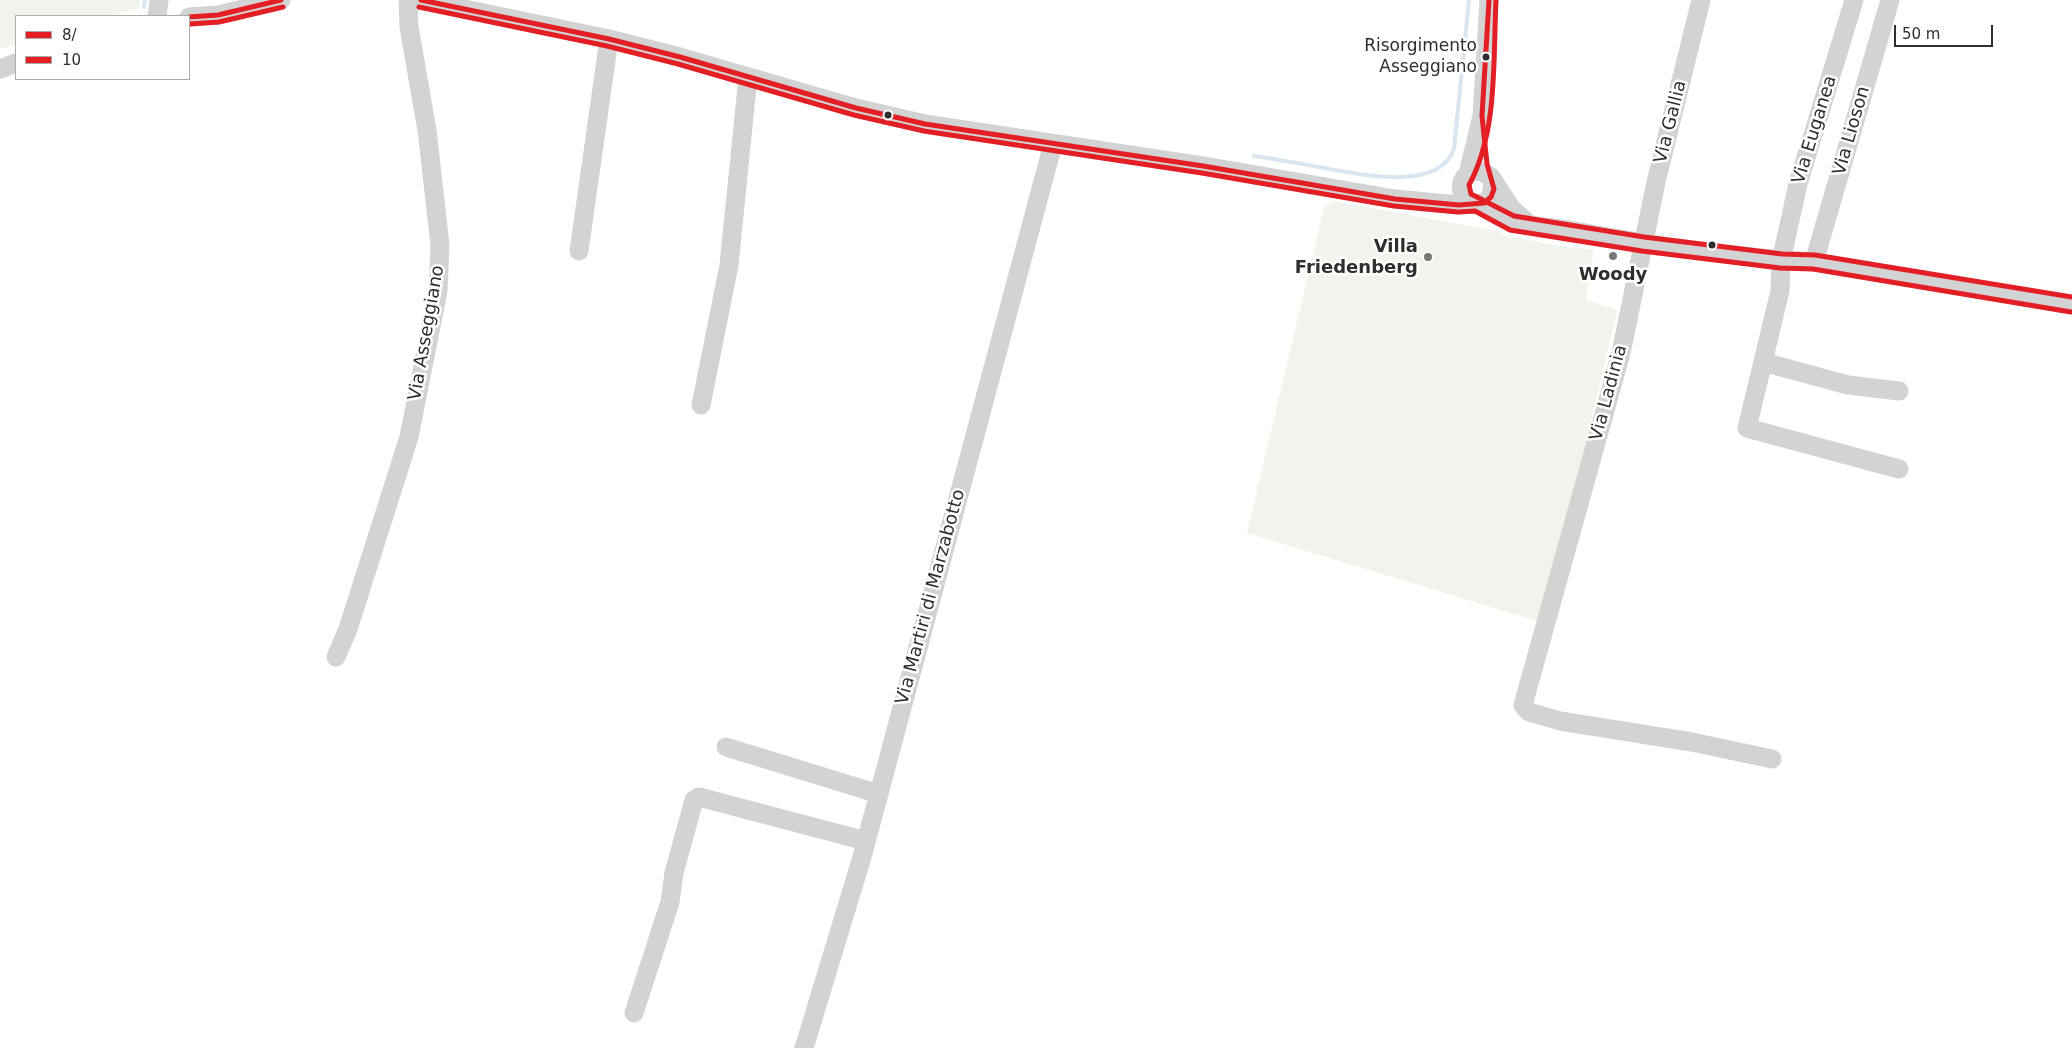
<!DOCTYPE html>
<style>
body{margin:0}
#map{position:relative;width:2072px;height:1048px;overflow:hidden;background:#fff;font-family:"DejaVu Sans",sans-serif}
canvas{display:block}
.legend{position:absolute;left:15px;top:15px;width:175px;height:65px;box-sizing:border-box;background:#fff;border:1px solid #ababab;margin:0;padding:6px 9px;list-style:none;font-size:15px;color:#2e2e2e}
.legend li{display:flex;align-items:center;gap:10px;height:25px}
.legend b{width:25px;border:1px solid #ababab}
.scale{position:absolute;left:1894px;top:25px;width:99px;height:22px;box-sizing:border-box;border:2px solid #2e2e2e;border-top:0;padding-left:6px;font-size:15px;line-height:18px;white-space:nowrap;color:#2e2e2e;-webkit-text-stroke:4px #fff;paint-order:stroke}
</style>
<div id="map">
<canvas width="2072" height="1048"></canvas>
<ul class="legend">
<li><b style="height:6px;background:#e31e24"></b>8/</li>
<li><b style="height:6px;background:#e31e24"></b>10</li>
</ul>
<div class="scale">50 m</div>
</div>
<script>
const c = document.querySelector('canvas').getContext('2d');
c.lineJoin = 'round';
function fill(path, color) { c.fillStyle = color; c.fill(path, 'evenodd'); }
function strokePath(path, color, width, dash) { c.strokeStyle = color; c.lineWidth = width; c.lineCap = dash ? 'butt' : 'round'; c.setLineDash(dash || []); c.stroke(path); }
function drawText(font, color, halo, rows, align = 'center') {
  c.font = font + ' "DejaVu Sans",sans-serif'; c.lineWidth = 5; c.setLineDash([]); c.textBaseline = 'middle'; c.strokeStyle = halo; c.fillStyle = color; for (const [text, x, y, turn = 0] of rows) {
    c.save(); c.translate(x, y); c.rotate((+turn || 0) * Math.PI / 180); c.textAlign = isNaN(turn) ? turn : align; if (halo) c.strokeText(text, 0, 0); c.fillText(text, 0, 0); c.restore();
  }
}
fill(new Path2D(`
 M0,0h140l-1,8 -31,8h-92v28l-16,5z
 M1334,201l163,30 5,4 63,12 29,3 -8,50 31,10 -73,313 -297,-90 77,-325z`), '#f0f4ec');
strokePath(new Path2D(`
 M144,7l1,-7
 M1254,156c22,3 43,7 65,11 34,6 119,27 135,-18l15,-149`), '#d9e5f0', 4);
strokePath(new Path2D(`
 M421,0l188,39 71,18 176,51 69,16 278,42 192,33 64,6 25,-2 7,-6 2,-14
 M1701,0l-45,182 -35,171 -98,352 6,7 31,9 132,21 80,17
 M1854,0l-56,184 -17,77 -1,30 -33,137 152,41
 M157,16l2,-16
 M189,17l29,-2 63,-15
 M0,69l16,-6
 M1468,174l14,-58 7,-116
 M1472,203c-18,-10 -12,-32 8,-32l11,6 20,31 19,17
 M1478,204c36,25 57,20 97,27 80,15 159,26 239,31l258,43
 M579,251l30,-212
 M1814,262l76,-262
 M1763,362l85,23 51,6
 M701,405l28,-140 19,-188
 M336,657l12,-28 61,-192 29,-146 2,-46 -13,-115 -18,-103 -1,-27
 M726,747l153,47
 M634,1013l36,-111 4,-29 20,-73 5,-3 167,44
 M804,1048l58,-191 191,-713`), '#d3d3d3', 19);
strokePath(new Path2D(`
 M421,0l188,39 71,18 176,51 69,16 278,42 192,33 64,6 25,-2 7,-6 3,-8 -7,-25 -5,-48 7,-116
 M189,17l29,-2 63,-15`), '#e31e24', 5);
strokePath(new Path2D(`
 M419,7l188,39 71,18 176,51 70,16 278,42 192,33 64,6 17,-1 35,19 132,21 138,17 33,1 258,43
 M190,24l29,-2 64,-15`), '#e31e24', 5);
strokePath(new Path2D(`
 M1496,0c-3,60 2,132 -27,185l2,9 43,22 130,21 138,17 33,1 257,42`), '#e31e24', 5);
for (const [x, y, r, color] of [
 [1486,57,4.5,"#2e2e2e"],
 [888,115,4.5,"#2e2e2e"],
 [1712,245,4.5,"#2e2e2e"],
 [1613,256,5,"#777"],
 [1428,257,5,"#777"]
]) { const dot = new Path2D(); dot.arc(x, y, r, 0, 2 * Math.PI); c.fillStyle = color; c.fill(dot); strokePath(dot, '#fff', 2); }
drawText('17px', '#2e2e2e', '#fff', [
 ["Risorgimento",1477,47],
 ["Asseggiano",1477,68]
], 'right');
drawText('18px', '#2e2e2e', '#fff', [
 ["Via Gallia",1671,122,-76],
 ["Via Euganea",1815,130,-73],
 ["Via Lioson",1852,131,-74],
 ["Via Asseggiano",427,333,-80],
 ["Via Ladinia",1609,393,-75],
 ["Via Martiri di Marzabotto",931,597,-75]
]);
drawText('bold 18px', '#2e2e2e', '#fff', [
 ["Villa",1418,247],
 ["Friedenberg",1418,268],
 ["Woody",1613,275,"center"]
], 'right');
</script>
